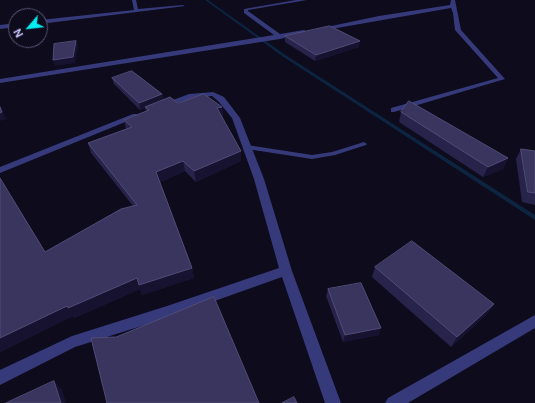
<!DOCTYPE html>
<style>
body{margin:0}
#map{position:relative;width:535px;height:403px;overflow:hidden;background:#0d0b1c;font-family:"DM Sans",sans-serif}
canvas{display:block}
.north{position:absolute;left:8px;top:8px;width:40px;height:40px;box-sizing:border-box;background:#0d0b1c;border:1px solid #585677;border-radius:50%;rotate:242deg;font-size:11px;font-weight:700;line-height:16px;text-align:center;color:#c8c7ff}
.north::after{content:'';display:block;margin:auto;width:14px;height:18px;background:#02edf0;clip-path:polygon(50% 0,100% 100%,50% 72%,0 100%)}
</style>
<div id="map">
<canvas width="535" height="403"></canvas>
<div class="north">N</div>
</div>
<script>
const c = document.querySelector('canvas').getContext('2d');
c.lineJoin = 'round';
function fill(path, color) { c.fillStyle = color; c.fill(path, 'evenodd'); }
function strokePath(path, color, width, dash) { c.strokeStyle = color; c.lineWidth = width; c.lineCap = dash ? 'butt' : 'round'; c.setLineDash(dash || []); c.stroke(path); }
fill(new Path2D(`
 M205,0h3l76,54 251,161v5l-253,-164z`), '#0c2440');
fill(new Path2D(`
 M364,142l3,2 -1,1 -31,10 -23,4 -65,-10 -3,-2 3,-2 65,10 20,-3z`), '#363a7b');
fill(new Path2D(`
 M132,0h4l2,9 45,-4 2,1 -145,18v-4l94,-10z
 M296,0h11l-59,10v1l32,23 24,-4 2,1v2l-26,6 -280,44v-4l274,-44 -30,-22v-4z
 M451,0h4l6,30 44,49 -111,33h-3v-4l107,-30 -43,-48 -2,-17 -2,-5 -131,23 -3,-2 62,-13 71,-11z
 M16,23v4l-16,2v-4z
 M213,92l11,5 16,21 24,61 28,92 49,132h-16l-43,-126 -115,41 -92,29 -75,38v-15l72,-34 95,-30 112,-38 -25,-89 -22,-61 -14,-17 -6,-5 -19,2 -29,9 -4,-2 29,-11z
 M133,114h6l1,2 -140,57v-6z
 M535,315v13l-127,75h-23l3,-5z`), '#363a7b');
fill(new Path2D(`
 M285,36l74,11 -44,14 -30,-19z
 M112,78l50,16 2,6 14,3 44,4 1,9 -1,1 19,44 -45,21 -11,-11 -25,11 32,86 2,10 -52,17 -2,-6 -66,29 -1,-2 -73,36v-174l45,74 88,-46 -42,-53 -3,-10 38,-14 -2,-9 22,-9 -1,-3 -5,2 -26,-26z
 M401,112l107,46 -5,11 -20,8 -84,-55z
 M521,149l14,2v54l-13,-3 -6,-43z
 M375,267l119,37 -7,10 -36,33 -79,-70z
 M328,289l51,46 -36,7 -17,-46z`), '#28234b');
fill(new Path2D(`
 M76,41l2,5 -3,17 -20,3 -2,-6z
 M360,41l-1,6 -44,14 1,-6z
 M162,94l2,6 -24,10 -1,-7z
 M0,105l6,14 -6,2z
 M222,107l1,9 -5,2 -1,-10z
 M241,151v10l-45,21 -2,-11z
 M508,158l-5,11 -20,8 5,-10z
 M183,161l2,10 -26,11 -3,-10z
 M192,268l2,10 -52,17 -2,-6 -66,29 -1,-2 -73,36v-14l67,-32 70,-28z
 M494,304l-7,10 -36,33 6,-10z
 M381,328l-2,7 -36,7 2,-7z
 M54,381l8,9 4,13h-5z`), '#161230');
const building = new Path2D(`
 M330,26l30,15 -44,14 -31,-19z
 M76,41l-3,16 -20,3 1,-16z
 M132,71l30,23 -23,9 -27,-25z
 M204,94l18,13 -5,1 24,43 -47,20 -11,-10 -27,11 36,96 -53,17 -2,-7 -69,30 -1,-2 -67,32v-160l45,74 76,-43 16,-4 -49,-62 44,-16 -8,-7 25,-10 -4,-3 25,-10 8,6z
 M409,101l99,57 -20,9 -87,-55z
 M0,107l2,5 -2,1z
 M521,149l14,2v42l-7,-1z
 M412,241l82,63 -37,33 -82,-70z
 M361,283l20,45 -36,7 -17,-46z
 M214,297l45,106h-152l-16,-65 25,-1z
 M54,381l7,22h-55z
 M294,397l3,6h-15z`);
fill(building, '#39355e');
strokePath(building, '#504c77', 1);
</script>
